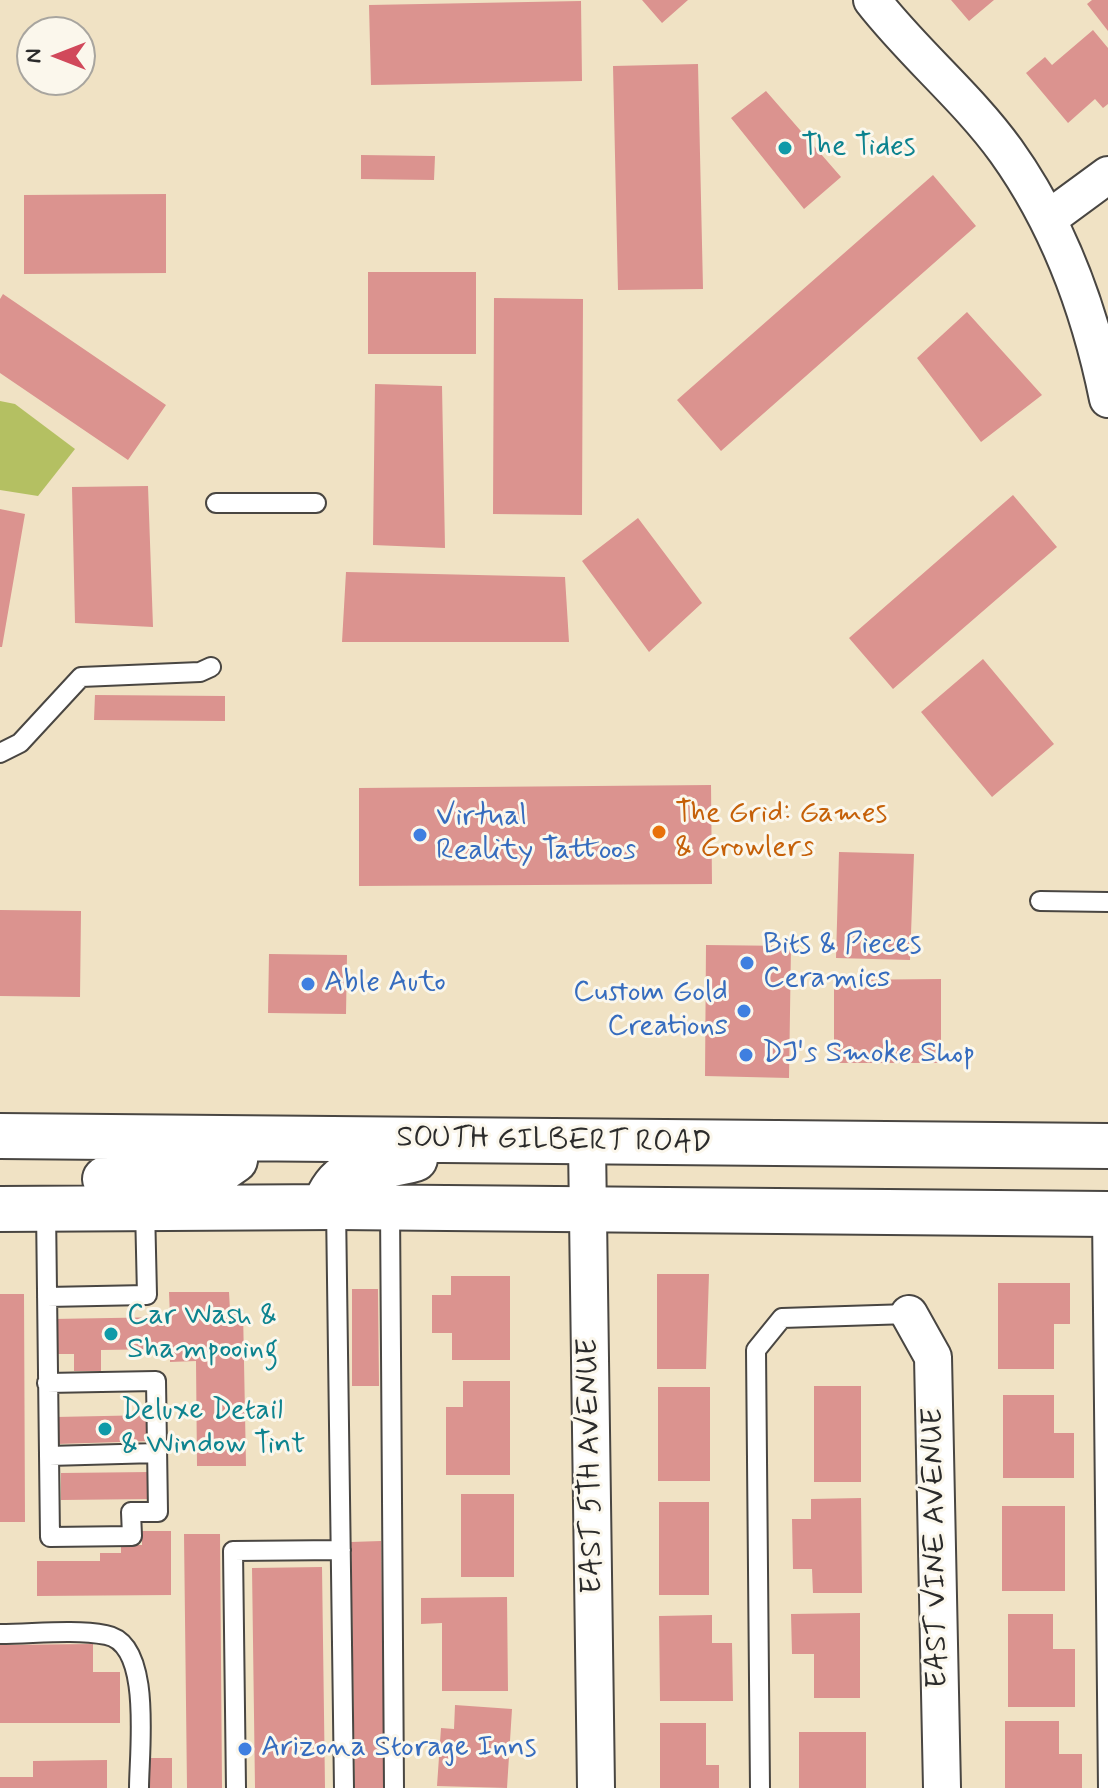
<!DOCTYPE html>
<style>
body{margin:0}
#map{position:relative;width:1108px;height:1788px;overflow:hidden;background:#f0e2c4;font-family:Mynerve,sans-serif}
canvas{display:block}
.north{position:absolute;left:16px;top:16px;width:80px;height:80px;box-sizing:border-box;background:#fbf7ec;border:2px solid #a8a59f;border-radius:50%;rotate:270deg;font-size:22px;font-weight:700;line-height:32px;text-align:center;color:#2b2b2b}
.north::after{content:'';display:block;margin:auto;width:28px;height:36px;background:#d1495b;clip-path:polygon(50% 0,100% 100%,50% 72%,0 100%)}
</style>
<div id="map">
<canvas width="1108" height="1788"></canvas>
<div class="north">N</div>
</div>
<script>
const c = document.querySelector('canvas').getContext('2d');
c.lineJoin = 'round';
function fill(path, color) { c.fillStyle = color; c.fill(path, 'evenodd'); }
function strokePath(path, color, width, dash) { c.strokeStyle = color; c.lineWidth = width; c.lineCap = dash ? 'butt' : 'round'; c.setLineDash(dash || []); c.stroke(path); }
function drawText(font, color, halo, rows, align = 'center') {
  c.font = font + ' Mynerve,sans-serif'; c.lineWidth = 6; c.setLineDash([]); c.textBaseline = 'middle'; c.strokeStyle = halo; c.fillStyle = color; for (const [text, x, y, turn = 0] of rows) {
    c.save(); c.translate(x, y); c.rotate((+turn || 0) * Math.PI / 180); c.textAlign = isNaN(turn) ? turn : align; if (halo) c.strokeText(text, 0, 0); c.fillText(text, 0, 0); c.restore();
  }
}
fill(new Path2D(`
 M0,401l15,3 60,45 -37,47 -38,-6z`), '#b4c062');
fill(new Path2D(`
 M642,0h46l-26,23z
 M951,0h43l-25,21z
 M1092,0h16v31l-21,-27z
 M581,1l1,80 -211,4 -2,-80z
 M1093,30l15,18v56l-5,4 -8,-9 -27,24 -42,-50 19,-16 7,8z
 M698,64l5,225 -85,1 -5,-224z
 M766,91l75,86 -37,32 -73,-91z
 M361,155l74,1 -1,24 -73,-1z
 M933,175l43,51 -255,225 -44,-51z
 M166,194v79l-142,1v-79z
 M368,272h108v82h-108z
 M3,294l163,111 -38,55 -128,-87v-74z
 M494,298l89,1 -1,216 -89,-1z
 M967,312l75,83 -61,47 -64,-84z
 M375,384l67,2 3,162 -72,-3z
 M148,486l5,141 -78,-4 -3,-136z
 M1013,495l44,52 -164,142 -44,-51z
 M0,509l25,5 -23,133h-2z
 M638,518l64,85 -53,49 -67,-91z
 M346,572l219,5 4,65h-227z
 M983,659l71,85 -62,53 -71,-85z
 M95,695l130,1v25l-131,-1z
 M711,785l1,99 -353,2v-98z
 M839,852l75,2 -4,106 -74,-2z
 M0,910l81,1 -1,86 -80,-1z
 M706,945l85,1 -2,132 -84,-2z
 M269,954l78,1 -1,59 -78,-1z
 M941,979v84h-107v-83z
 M657,1274h52l-3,95h-49z
 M451,1276h59v84h-58v-27h-20v-38h19z
 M998,1283h72v41h-16v45h-56z
 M352,1289h26l1,97h-27z
 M169,1292h60l1,18h13l3,156h-49l-1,-105 -26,1v-13l-69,1v21h-27v-17h-21l-1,-35 118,-2z
 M0,1294h24l1,228h-25z
 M463,1381h47v94h-64v-68h17z
 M814,1386h47v96h-47z
 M658,1387h52v94h-52z
 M1003,1395h51v38h20v45h-71z
 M152,1415l1,26 -96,3 -1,-27z
 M150,1472v27l-89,1v-27z
 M461,1494h53v83h-53z
 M861,1498l1,95h-49l-1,-24h-19l-1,-50h19v-20z
 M659,1502h50v93h-50z
 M1002,1506h63v85h-63z
 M142,1531h29v64l-134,1v-35h63v-8h21v-8h21z
 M184,1534h36l2,254h-35z
 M381,1541l4,247h-30l-4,-246z
 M322,1567l3,221h-70l-3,-220z
 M507,1597l1,94h-66v-68l-21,1v-26z
 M860,1613v85h-46v-44h-22l-1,-40z
 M1008,1614h45v35h22v58h-67z
 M712,1615v28h20l1,58h-73l-1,-85z
 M93,1644v28h27v51h-120v-78z
 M455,1705l57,4 -5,79 -70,-2 4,-58 13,1z
 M1005,1721h54v33h23v34h-77z
 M660,1723h46v42h13v23h-59z
 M799,1732h67v56h-67z
 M148,1758h24v30h-24z
 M107,1760v28h-107v-11h33v-16z`), '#db938f');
const service = new Path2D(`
 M216,503h100
 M0,753l20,-10 61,-66 119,-5 11,-5
 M1040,901l68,1
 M336,1207l8,581
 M390,1208l4,580
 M46,1209l4,328 82,-1 -1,-24h27l-2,-131 -109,2
 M1102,1214l6,574
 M47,1297l100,-2 -2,-87
 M49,1456l108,-3
 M0,1634c34,0 73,-5 106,1 47,8 33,116 33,153
 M236,1788l-3,-237 108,-1
 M760,1788l-4,-438 26,-32 127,-4`);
const minor = new Path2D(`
 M872,0c41,53 95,97 134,151 53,74 84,159 102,248
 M1048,219l60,-44
 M587,1144l9,644
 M909,1314l24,43 9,431`);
const primary = new Path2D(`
 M0,1136l1108,10
 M105,1179l110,-5 20,-14 3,-21
 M324,1207c17,-48 47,-35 91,-48
 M0,1209l336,-2 772,7`);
strokePath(service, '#494642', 22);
strokePath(minor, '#494642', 40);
strokePath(primary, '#494642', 48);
strokePath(service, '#fff', 18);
strokePath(minor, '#fff', 36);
strokePath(primary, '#fff', 44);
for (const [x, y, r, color] of [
 [785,148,8,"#0f9aa8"],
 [659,832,8,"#e8710a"],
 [420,835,8,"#3f7fe0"],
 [747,963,8,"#3f7fe0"],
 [308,984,8,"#3f7fe0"],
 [744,1011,8,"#3f7fe0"],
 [746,1055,8,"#3f7fe0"],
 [111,1334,8,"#0f9aa8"],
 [105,1429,8,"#0f9aa8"],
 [245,1749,8,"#3f7fe0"]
]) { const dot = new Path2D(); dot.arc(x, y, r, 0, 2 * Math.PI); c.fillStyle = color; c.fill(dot); strokePath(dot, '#fbf7ec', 3); }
drawText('30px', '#0d838f', '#fbf7ec', [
 ["The Tides",801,148],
 ["Car Wash &",127,1317],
 ["Shampooing",127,1351],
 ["Deluxe Detail",121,1412],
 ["& Window Tint",121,1446]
], 'left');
drawText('30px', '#c56008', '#fbf7ec', [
 ["The Grid: Games",675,815],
 ["& Growlers",675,849]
], 'left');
drawText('30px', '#366cbe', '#fbf7ec', [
 ["Virtual",436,818],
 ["Reality Tattoos",436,852],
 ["Bits & Pieces",763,946],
 ["Ceramics",763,980],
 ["Able Auto",324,984],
 ["Custom Gold",728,994,"right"],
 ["Creations",728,1028,"right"],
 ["DJ's Smoke Shop",762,1055],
 ["Arizona Storage Inns",261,1749]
], 'left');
drawText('30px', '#2b2b2b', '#fbf7ec', [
 ["SOUTH GILBERT ROAD",554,1142,1],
 ["EAST 5TH AVENUE",592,1466,-91],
 ["EAST VINE AVENUE",937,1548,-91]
]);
</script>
